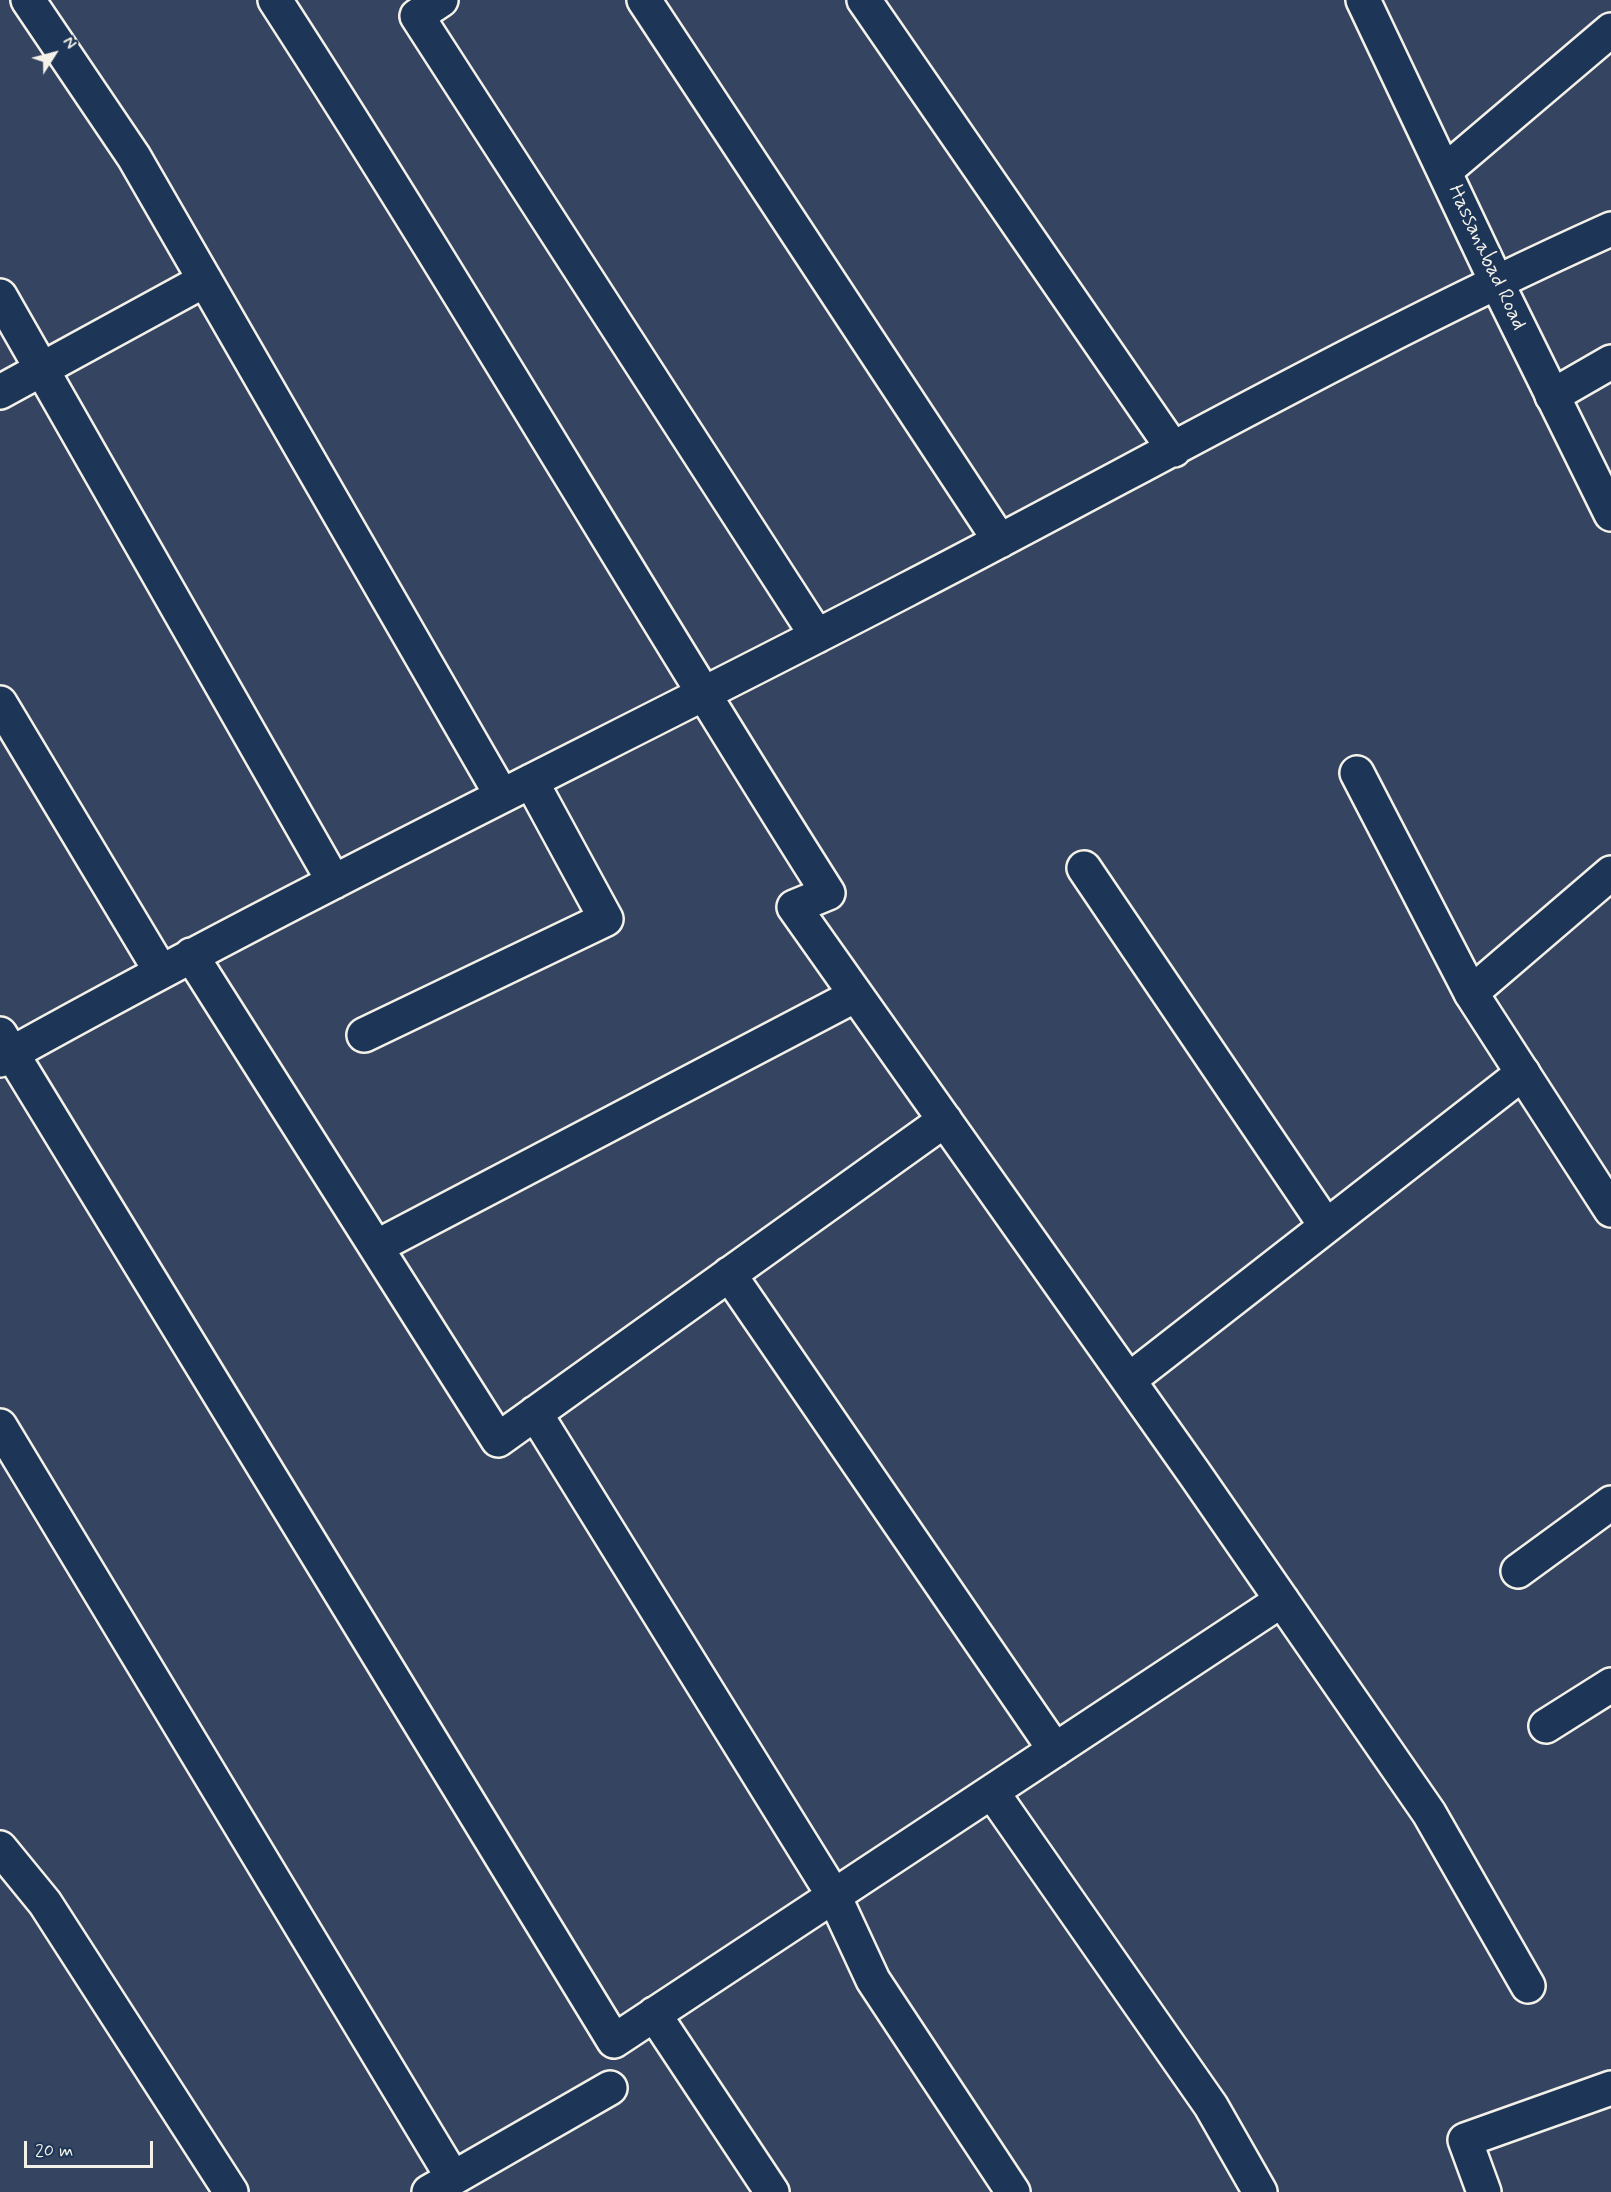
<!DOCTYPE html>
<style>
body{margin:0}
#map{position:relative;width:1611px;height:2192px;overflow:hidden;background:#344461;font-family:Mynerve,sans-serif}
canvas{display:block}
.north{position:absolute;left:24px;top:24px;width:60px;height:60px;-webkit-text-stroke:4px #1d3557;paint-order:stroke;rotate:54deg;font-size:16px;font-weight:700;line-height:24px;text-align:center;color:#f4f1e8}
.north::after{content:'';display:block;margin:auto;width:21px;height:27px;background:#f4f1e8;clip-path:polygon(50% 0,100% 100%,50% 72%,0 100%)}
.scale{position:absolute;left:24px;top:2141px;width:129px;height:27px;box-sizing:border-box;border:3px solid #f4f1e8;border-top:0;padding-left:8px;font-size:18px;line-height:21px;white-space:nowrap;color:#f4f1e8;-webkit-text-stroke:4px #1d3557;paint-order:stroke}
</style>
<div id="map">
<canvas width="1611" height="2192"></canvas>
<div class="north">N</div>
<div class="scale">20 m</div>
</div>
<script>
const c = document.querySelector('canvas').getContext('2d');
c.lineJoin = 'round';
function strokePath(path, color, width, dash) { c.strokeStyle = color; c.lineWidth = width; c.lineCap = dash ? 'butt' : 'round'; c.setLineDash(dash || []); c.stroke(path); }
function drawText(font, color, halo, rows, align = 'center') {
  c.font = font + ' Mynerve,sans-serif'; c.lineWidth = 6; c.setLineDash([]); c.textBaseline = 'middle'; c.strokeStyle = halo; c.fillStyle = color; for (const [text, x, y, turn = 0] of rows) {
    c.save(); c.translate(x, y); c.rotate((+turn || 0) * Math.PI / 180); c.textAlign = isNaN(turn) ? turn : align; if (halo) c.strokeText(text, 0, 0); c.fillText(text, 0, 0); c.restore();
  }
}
const street = new Path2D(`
 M28,0l106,157 368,639
 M275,0c190,294 365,597 553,893l-34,14 400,566 235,340 99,173
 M441,0l-24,16 400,620
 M644,0l356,541
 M864,0l310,450
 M1445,171l166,-141
 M0,296l334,586
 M0,392l205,-112
 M1552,396l59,-34
 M0,703l160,267
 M1357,773l114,220
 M1084,868l242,358
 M191,955l307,485 447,-320
 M0,1034l614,1007 668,-441
 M364,1035l242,-116 -75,-138
 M0,1060c297,-166 604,-313 906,-470 234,-121 464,-253 705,-361
 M376,1247l480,-252
 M729,1274l326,476
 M1129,1380l394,-307
 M535,1413l299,483 39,84 140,212
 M0,1426l453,752
 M1518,1571l93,-68
 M1546,1726l65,-41
 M992,1792l219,314 49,86
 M0,1848l45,55 186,289
 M654,2014l118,178
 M429,2192l181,-104
 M1484,2192l-19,-52 146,-52`);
const secondary = new Path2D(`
 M1363,0l133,281 115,233
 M1611,873l-140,120 140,217`);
strokePath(street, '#f4f1e8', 38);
strokePath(secondary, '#f4f1e8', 38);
strokePath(street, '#1d3557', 33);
strokePath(secondary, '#1d3557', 33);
drawText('21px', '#f4f1e8', '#1d3557', [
 ["Hassanabad Road",1486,258,65]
]);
</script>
